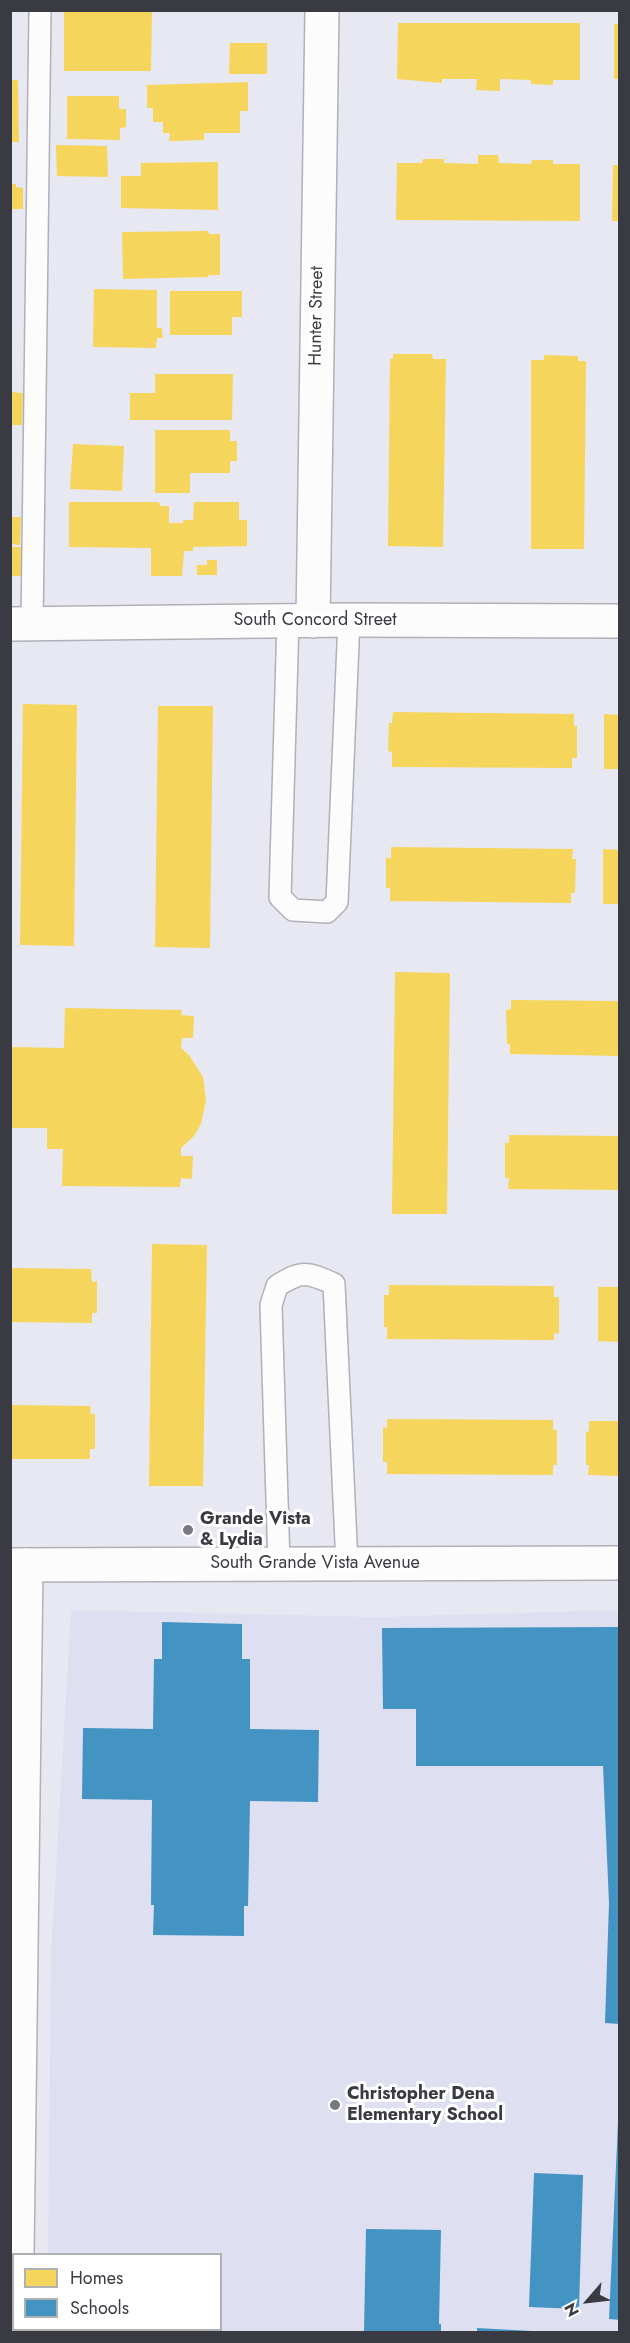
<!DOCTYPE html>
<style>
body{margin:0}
#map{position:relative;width:630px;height:2343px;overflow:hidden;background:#e8e8f2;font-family:Jost,sans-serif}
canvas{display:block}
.frame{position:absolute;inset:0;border:12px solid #3a3b42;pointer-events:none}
.legend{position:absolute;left:12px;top:2253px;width:210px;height:78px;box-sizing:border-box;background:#fff;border:2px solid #b0b1b3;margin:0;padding:8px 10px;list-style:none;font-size:18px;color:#3a3b42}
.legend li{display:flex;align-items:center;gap:12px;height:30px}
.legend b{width:30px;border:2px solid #b0b1b3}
.north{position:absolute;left:558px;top:2271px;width:60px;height:60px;-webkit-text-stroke:4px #fff;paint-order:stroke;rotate:242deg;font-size:16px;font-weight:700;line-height:24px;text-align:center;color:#3a3b42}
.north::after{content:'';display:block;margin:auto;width:21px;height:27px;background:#3a3b42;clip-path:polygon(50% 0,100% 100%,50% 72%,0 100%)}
</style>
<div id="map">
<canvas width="630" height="2343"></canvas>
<div class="frame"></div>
<ul class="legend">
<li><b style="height:16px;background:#f6d55c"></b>Homes</li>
<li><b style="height:16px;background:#4393c3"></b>Schools</li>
</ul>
<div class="north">N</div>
</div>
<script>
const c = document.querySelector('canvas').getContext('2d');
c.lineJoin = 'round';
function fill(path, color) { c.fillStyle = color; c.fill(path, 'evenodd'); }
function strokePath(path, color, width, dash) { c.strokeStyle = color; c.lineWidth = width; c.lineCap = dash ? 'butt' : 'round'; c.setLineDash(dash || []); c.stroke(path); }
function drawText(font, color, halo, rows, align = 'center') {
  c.font = font + ' Jost,sans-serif'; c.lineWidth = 6; c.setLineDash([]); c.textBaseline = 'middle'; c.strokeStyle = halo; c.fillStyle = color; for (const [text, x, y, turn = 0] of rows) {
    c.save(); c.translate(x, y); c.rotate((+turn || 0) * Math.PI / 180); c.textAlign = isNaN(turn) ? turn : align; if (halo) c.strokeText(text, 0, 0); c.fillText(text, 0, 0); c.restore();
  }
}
fill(new Path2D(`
 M71,1610l308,7 240,-7v722h-571v-2h172v-76h-172l3,-299z`), '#dfdff2');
fill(new Path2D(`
 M64,10h88l-1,61h-87z
 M398,23h182v57h-27v5l-22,-1v-4l-31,-1v12l-24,-1 1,-11h-35v4l-45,-4z
 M614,24h6v55h-6z
 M230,43h37v31h-38z
 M10,80h8l1,62h-9z
 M248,82v29h-8v22h-36v7l-35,1 1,-8h-7v-11h-10v-14h-6v-23z
 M67,96h52v13h7v18l-6,1v12l-53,-1z
 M56,145l51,1 1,31 -51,-1z
 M478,155h20l1,8 32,1 1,-4h21v4h27v57l-184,-1 1,-57h25l1,-4h21v4l34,1z
 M218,162v48l-97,-2v-32h20v-13z
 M613,165h7v56h-8z
 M10,184h6v3l7,1v21h-13z
 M208,231l1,3h11v41h-11l-1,2 -85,2 -1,-47z
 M94,289l63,1v38h5l1,10h-6l-1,10 -63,-1z
 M170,291h72v26h-10v18h-62z
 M393,354h39l1,5h13l-3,188 -55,-1 2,-187h3z
 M544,355l34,1v5h8l-2,188h-53v-189h13z
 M155,374h78l-1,46h-102v-27h25z
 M10,392l13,1 -1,32h-12z
 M155,430h75v11h7v20h-7v12h-40v20h-35z
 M73,444l51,2 -2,45 -52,-2z
 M69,502h90l1,4h9v17h14v-3h10l1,-18h45v18h8v26l-54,1v4h-9l-2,25h-31v-28l-82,-1z
 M10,517h11l-1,28 -10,-1z
 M10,547h11v29h-11z
 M207,560h10v15h-20v-10h10z
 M23,704l54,1 -3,241 -54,-1z
 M158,706h55l-3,242 -55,-1z
 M393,712l181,2v12h3v32h-5v10l-180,-1v-15l-4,-1 1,-28h3z
 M604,714l16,1v54h-16z
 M391,847l182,2 -1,10h4l-1,34h-4v10l-181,-2v-13h-4v-30h5z
 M603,849l17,1v54h-17z
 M395,972l55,1 -3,241h-55z
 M511,1000l109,1v55l-110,-2v-10h-3l-1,-34 5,-1z
 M65,1008l117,2 -1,5 13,1 -1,22h-11l-1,10 8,7 14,22 3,23 -5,24 -7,12 -13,12v8h12l-1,23 -11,-1 -1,9 -118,-1 1,-37h-16v-21h-37v-81l54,1z
 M509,1135l111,1v54l-112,-1 1,-11h-4v-35h4z
 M152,1244l55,1 -4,241h-54z
 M10,1268l81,1 1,13 5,-1v32h-5v10l-82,-1z
 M389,1285l165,1v11h5v37l-5,-1v7l-167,-1v-12h-3v-32h5z
 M598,1287h22v55l-22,-1z
 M10,1405l80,1 1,8h4v35h-5v10h-80z
 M387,1419l166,1v10h4v35h-4v10l-166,-1v-12h-4v-35l4,1z
 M589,1421h31v55l-32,-1 1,-10h-3v-34l3,1z`), '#f6d55c');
fill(new Path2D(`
 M162,1622l80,2v35h8v70l69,1 -1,72 -68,-1 -2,105h-4v30l-91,-1 1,-30h-3l1,-105 -70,-1 1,-71 70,1 1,-70h8z
 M620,1627l-2,139 2,258 -15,-1 4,-120 -6,-137h-187v-57h-33l-1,-81z
 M618,2122h2v198l-11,-1z
 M534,2173l49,2 -4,134 -50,-2z
 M366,2229l75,1 -2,94h2v8h-77z
 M477,2328l55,3v1h-55z`), '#4393c3');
const lane = new Path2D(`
 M288,620l-8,277 13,13 34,2 10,-10 12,-282
 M32,624l8,-614
 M279,1564l-8,-259 6,-19c25,-16 30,-14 57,-2l13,280`);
const street = new Path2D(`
 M313,621l9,-611
 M10,624l339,-4 271,1
 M17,2254l9,-689
 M16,2332v-2`);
const secondary = new Path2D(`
 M10,1565l610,-2`);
strokePath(lane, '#b0b0b8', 24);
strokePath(street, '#b0b0b8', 36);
strokePath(secondary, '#b0b0b8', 36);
strokePath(lane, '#fcfcfd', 21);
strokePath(street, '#fcfcfd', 33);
strokePath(secondary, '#fcfcfd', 33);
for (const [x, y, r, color] of [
 [188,1530,6,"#777880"],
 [335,2105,6,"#777880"]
]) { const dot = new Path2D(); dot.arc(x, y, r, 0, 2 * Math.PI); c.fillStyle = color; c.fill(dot); strokePath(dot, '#fff', 2); }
drawText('18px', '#3a3b42', '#fff', [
 ["Hunter Street",317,316,-89],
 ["South Concord Street",315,621],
 ["South Grande Vista Avenue",315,1564]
]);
drawText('bold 18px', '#3a3b42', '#fff', [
 ["Grande Vista",200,1520],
 ["& Lydia",200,1541],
 ["Christopher Dena",347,2095],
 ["Elementary School",347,2116]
], 'left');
</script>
